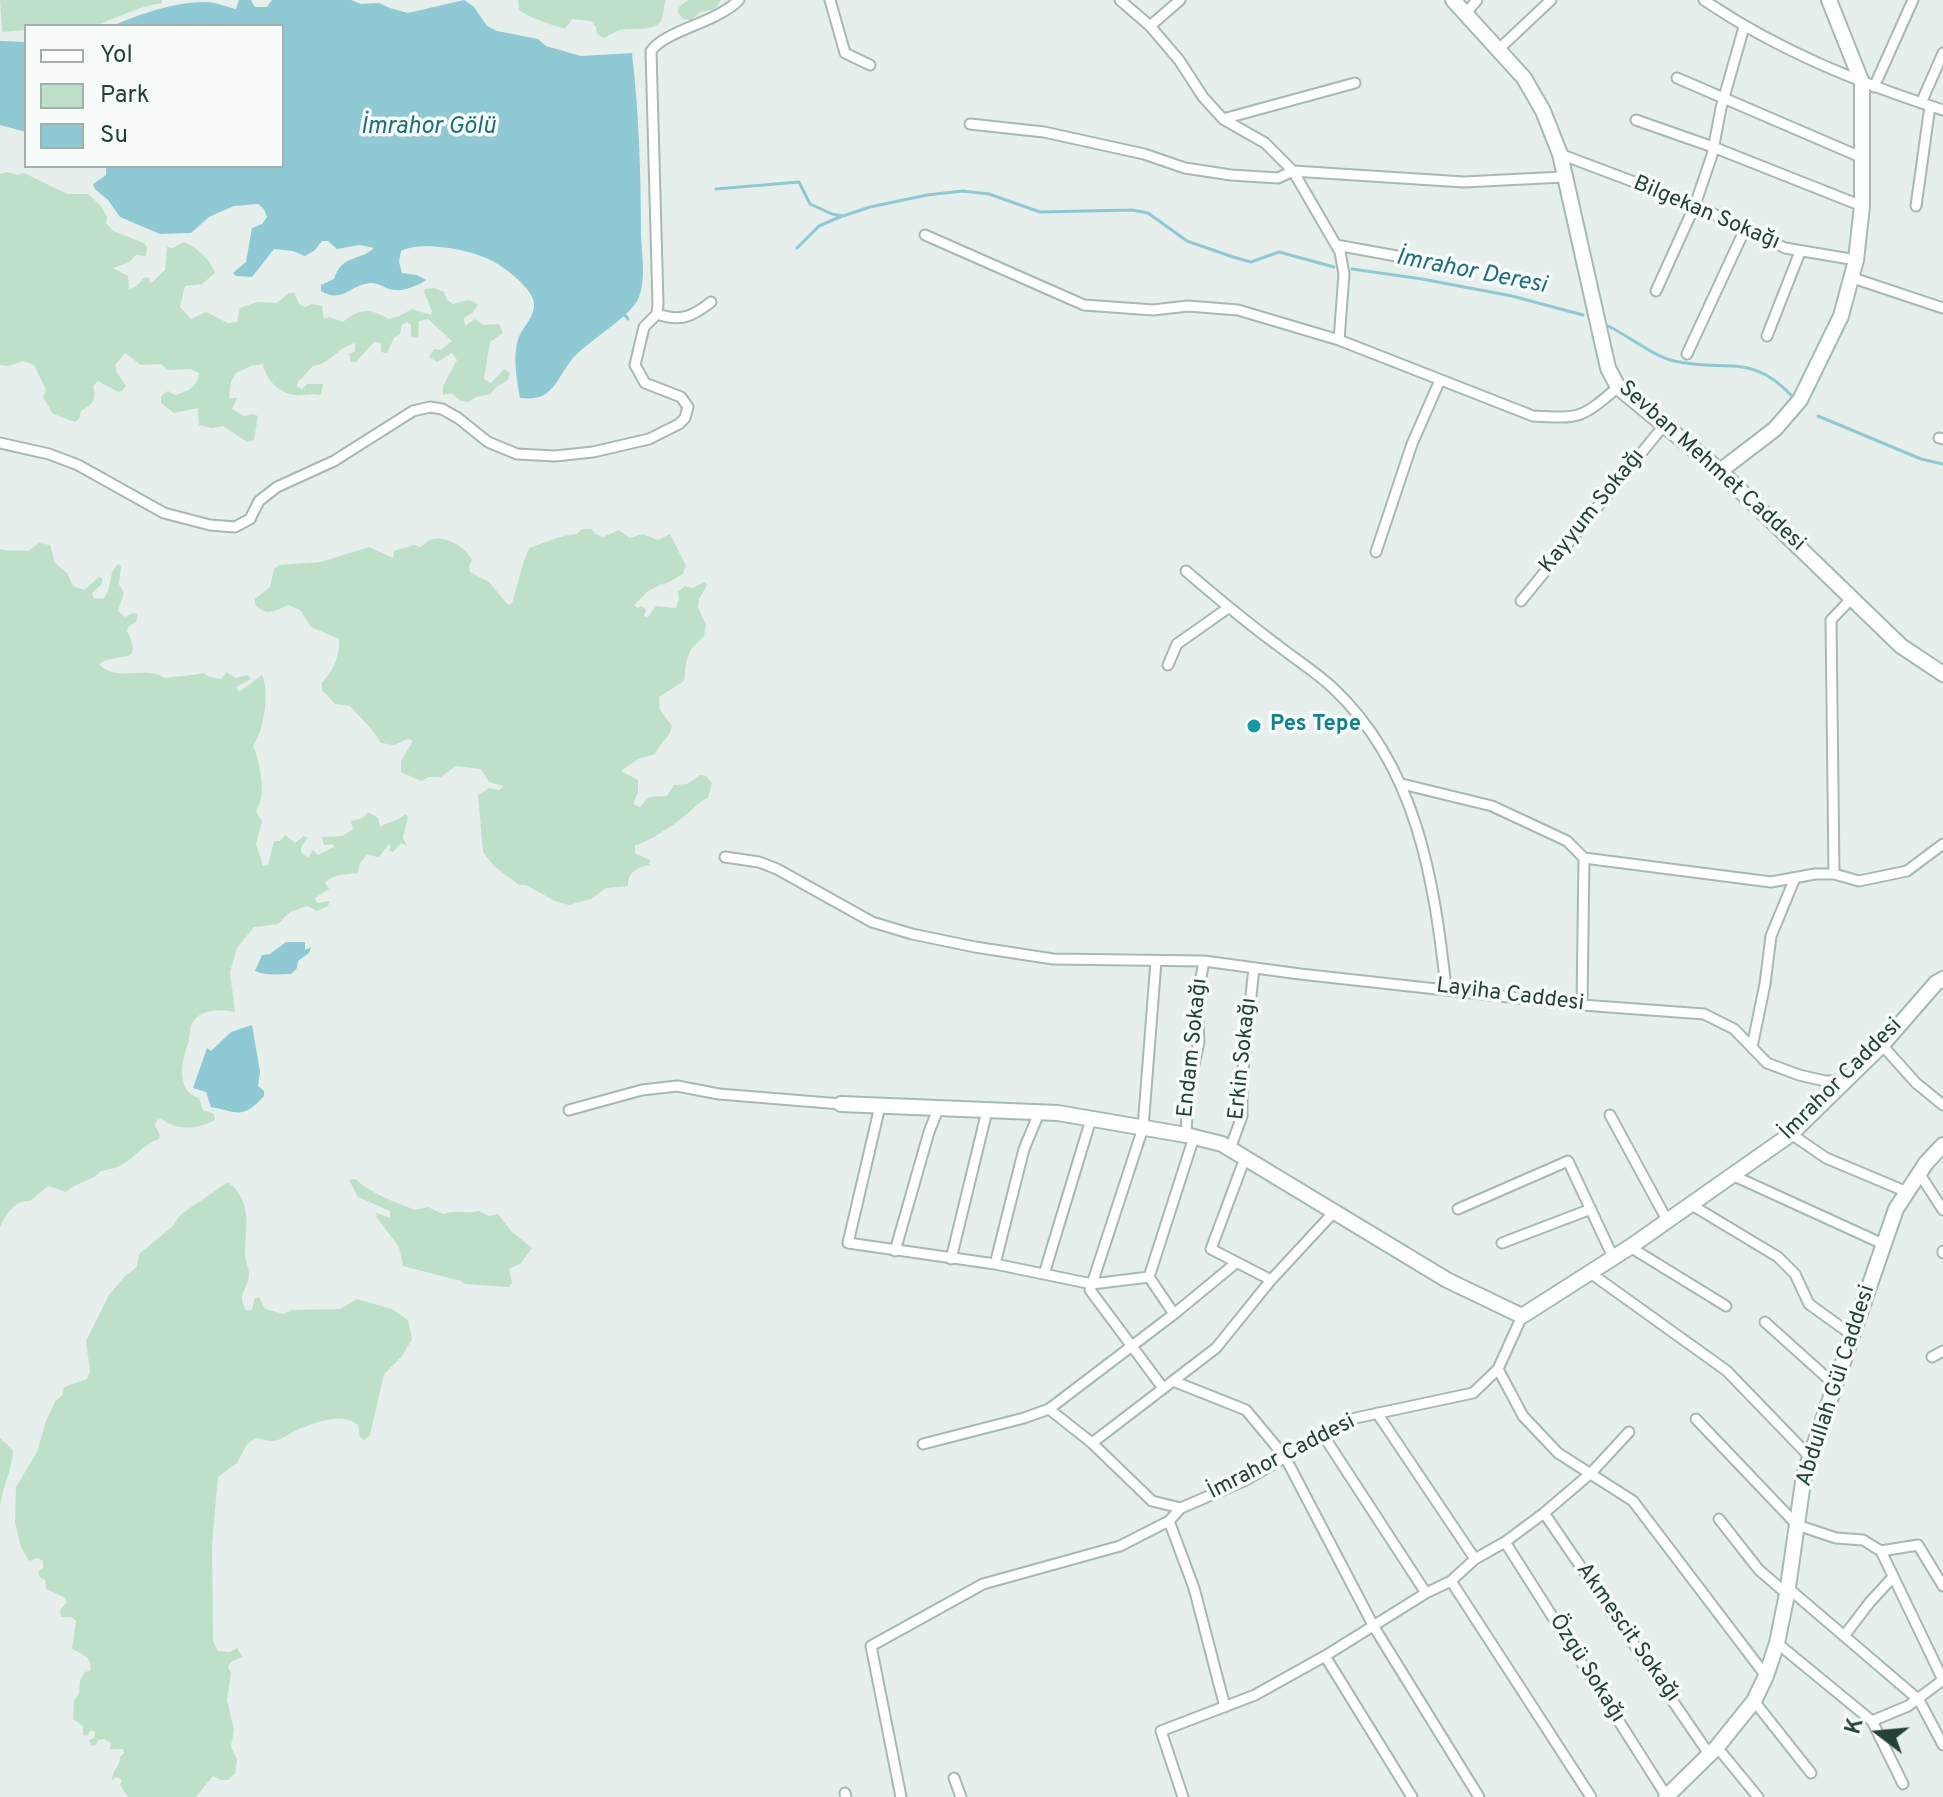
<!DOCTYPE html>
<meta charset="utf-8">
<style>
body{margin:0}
#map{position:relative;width:1943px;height:1797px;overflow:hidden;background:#e6efeb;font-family:Overpass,sans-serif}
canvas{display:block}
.legend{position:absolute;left:24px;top:24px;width:260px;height:144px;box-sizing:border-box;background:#f7fbf9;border:2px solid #a3b1ad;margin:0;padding:10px 14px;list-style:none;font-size:24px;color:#24423a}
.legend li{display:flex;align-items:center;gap:16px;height:40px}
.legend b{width:40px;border:2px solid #a3b1ad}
.north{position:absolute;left:1839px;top:1693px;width:80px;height:80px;-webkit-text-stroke:6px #f7fbf9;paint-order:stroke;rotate:286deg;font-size:22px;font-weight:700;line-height:32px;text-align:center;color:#24423a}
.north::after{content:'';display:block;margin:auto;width:28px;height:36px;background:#24423a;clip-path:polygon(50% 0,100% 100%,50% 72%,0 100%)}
</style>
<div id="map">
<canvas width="1943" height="1797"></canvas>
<ul class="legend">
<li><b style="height:10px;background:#fff"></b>Yol</li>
<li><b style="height:22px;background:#bfe0c8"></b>Park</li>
<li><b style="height:22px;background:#8ec9d4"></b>Su</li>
</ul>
<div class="north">K</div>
</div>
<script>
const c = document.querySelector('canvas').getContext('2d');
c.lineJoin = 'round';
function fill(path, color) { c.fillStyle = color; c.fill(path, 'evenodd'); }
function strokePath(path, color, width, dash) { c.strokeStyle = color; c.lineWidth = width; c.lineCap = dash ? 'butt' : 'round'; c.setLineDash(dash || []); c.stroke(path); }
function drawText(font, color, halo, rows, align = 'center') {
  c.font = font + ' Overpass,sans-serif'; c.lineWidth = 7; c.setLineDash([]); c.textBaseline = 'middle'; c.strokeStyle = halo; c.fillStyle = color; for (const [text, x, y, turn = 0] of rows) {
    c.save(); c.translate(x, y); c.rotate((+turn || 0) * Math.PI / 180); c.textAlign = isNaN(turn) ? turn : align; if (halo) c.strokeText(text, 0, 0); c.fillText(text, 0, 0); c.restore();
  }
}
fill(new Path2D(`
 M0,0h162v3c-25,4 -42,14 -66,22 -16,6 -51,1 -70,1v4l-24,2z
 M518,0h148v1c-4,6 -1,19 -8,23 -11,8 -26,3 -38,6 -7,2 -10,6 -17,8l-6,-4 -1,-7 -5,-6 -19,-2 -7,10c-17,-6 -32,-9 -46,-19z
 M688,0h33l-6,9 -15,3 -9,8 -8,-1 -6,-7 3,-6z
 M7,172l10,3 7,-2 43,21h21l13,12 6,11 -1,6 7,8 31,12 3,4 -1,9 -10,-1 -8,8 -15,5 15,8 1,13 6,-2 10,-10 4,1 1,6 15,-14 2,-23 6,1 11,-6c15,7 26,17 31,31l-13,11 -17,2 -5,21 11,12 15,-7 22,11 9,-1 3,-14 17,-6 20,1 12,-10h5l6,12 5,2 7,-3 10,2 2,13 5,-2 14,5c16,-14 28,-14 45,-3l11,-3 13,-7 19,6 1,-4 -8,-19 1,-3 9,-1 10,4 3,8 6,4 15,-4 7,2 3,3 -6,8 -8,5 1,8 10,-7 8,6 16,-1 4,9 -13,9 -6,37 7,4 13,-14 6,4 -2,7 -13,8 -4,6 -15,3 -7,5 -8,-1 -10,-8 -8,2v-9l14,-26 -5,-7 -15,9 -8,-5 5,-8 7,1 11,-9 -24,-22 -9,2 -1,17 -7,-1v-12l-4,-3 -5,3 -2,9 -6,4 -7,15 -6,-1v-9l-7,-1 -18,20h-5l-2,-8 6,-3v-8c-20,6 -25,21 -42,23l-15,16 -1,5 5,2 5,-5h16l-2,11c-10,-2 -19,1 -26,0 -16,-2 -30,-16 -32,-31l-12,2 -15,7 -5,9 -2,16h8l-5,11 12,7 9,-2 5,2 -4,24 -7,2 -24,-16 -12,2 -12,-3 -1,-17 -24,5 -13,-10v-7l7,-5 7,4c14,-4 22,-8 24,-22l-9,-4 -22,1 -7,-6 -20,1 -16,-12 -10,12 2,8 9,13 -4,5 -4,1 -20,-11 -5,5c4,14 0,18 -12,25l-2,8 -4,3 -22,-8 -10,-17 3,-7 -12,-25 -11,-4 -15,5 -8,-1v-191z
 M582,529h10l3,5 8,3 16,-7 11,8 12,-4 16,6 12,-6 16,32 -3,8 -21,12 2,-3 -16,8 -14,14 4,3 4,-2 4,4 -2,6 4,1 8,-11 20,2 3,-10 -1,-6 7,-6 8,2 11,-6 3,3 -8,14 -1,8 8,18 -2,11 -13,13 -5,14 -2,18 -25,16 1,13 12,16c-2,12 -12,16 -17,28l-17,5 -17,12 17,9v13l-5,11 7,3 9,-10 18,-1 7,-11 13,-1 13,-9 6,1 6,7 -4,15c-10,4 -13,10 -21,16 -12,10 -39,29 -52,31v8l15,7 -1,5c-13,3 -21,7 -21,21l-22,2 -15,11 -22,6 -14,-4 -29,-16h-7l-25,-19 -11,-14 -5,-57 11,-7 11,2 3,-4 -14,-4 -8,-13 -25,-3 -15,11h-12l-8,4 -20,-9v-11l12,-20 -5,-2 -14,6 -13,-2c-8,-15 -20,-24 -31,-37l-15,-2 -13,-14v-8c11,-9 19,-30 17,-43l-28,-12 -11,-17 -12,-5c-12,6 -23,12 -33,-1v-5l15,-12 4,-18 5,-4 42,-3 48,-15 24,11 1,-7 20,-6 7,2c4,-3 7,-7 12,-8 13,-3 34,9 39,21l-3,6 1,6 19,10 19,23 4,-2c6,-18 9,-37 17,-55 17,-5 30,-13 48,-14z
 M39,543l11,2 5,18 12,10 6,13 11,4 15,-13 4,2 -2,6 -9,8 2,5 9,1c10,-11 4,-24 15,-35l3,2 -2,18 5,9 -6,18 7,6 8,-4 5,1 -2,8 -7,4 -2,5c18,36 -9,20 -28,33 17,19 46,1 66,14 14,-2 25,-2 38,-5l7,4 11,2 6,-7 8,6 13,-3 3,4 -15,8 3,5 23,-17c8,18 2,55 -9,71 6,10 11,42 8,53 -1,5 -4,8 -5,13l6,9 -6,23 7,22 5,-1 6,-24h6l5,-6 10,8 9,-7 4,2 -7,9v5l7,6 5,-8 5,5 16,-8 -1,-3 -9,1 -2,-8 20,-1 11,-6 -2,-9 12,-3 5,-6 10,6 2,9c9,-6 17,-5 26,-13l2,3 -5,21 4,8 -6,-3 -8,9 -4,-2 2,-4 -3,-1 -9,12 -12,-2 -7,8 -2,10c-12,2 -24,0 -33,10l4,6 -14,9 2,5 13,-2 -2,5 -11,5 -10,-5 -17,6 -12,12 -24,3 -17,21 -7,24 5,40c-14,-3 -37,-4 -44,14 -2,6 -1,13 -3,18 -7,17 -12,48 11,54l4,12 11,4 1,6c-20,10 -35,11 -54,-1l-4,1 -2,6 5,9 -1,4c-25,9 -25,28 -58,32 -9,11 -24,10 -35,21l-18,-6 -18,15c-16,-1 -24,14 -30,26v-678c11,3 17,0 28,2z
 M355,1179c17,15 40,23 60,31l13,-3 15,7c12,-4 24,0 36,-3l10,5 9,-2 13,17 21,17 -11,15 -12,6 3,14 -3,4 -44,-3 -4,-3 -58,-15 -4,-19 -22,-29 -1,-5 14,5v-7l-32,-14 -9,-17z
 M228,1182c26,21 17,46 17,74 1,6 4,13 4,19 -1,16 -13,17 -3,35h6l2,-11 5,-2 6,12 19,5 7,-4 49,-1 17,-10 35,10 16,11 4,19 -10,17 -18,18 -14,61 -6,5 -4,-3 -2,-12c-17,-13 -42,-3 -61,5 -7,3 -15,10 -23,11 -5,1 -12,-2 -18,-3l-9,6 -10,19 -19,14 -6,67 1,97 5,10 12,1 7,-4 6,9 -11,4 -4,5 3,8 -4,26 7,30 -3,16 6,14 -2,13 -7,7h-7l-8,-4 -17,21h-68l-8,-12 2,-5 -6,-3 -4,3c0,-10 8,-13 8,-23l4,-4 -1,-4h-13l1,-6 -7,-4 -6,1 -3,6 -4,-1 -2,-5 5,-2 1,-6 -4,-2 -4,6 -4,-1v-9l-10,-7 1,-18 5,-8 1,-13 5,-8 5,-1c4,-13 -8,-17 -18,-22l4,-28 -5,-4h-10l-1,-7 7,-8 -3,-5 -18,-8 -1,-9 -5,-3 -2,-6 5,-3v-7l-6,-3 -8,3 -8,-14 -6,-24 1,-36 21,-35 9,-31 9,-19 8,-8 1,-7 23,-8 3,-7 -4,-31 23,-46 16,-19 12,-9 2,-13 34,-28 7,-11z
 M0,1438l13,12c-1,22 -11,37 -13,57z`), '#bfe0c8');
fill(new Path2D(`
 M239,0h12l4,7h12l5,-7h79l10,4 18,-1 11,5 18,5 56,-13 10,7 13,19 10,5 41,8 8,7 35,10 51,-3c7,61 9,122 9,183 1,19 5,43 -2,61 -7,19 -51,44 -66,61 -18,22 -19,44 -53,40 -3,-18 -8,-43 -1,-61 5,-12 16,-20 15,-34 -1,-15 -34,-40 -48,-45 -22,-9 -64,-17 -85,-7l-2,11 3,11 15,2 9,5c-8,6 -22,11 -31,10 -9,0 -16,-8 -25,-7 -20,2 -28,21 -49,8v-6l13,-6c8,-25 25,-17 40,-31l-14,-3 -23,4 -9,-8h-6l-7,9 -10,6 -12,-5 -19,-2 -22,28 -16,-1 -3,-3 13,-11 6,-34 10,-4 5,-7 -3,-8 -6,-5 -24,2 -14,6 -11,5 -18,16 -31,1 -40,-17 -12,-17 -13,-11 -2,-5 13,-9v-9h176v-140h-170c29,-12 61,-24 93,-24 11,0 21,5 31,7z
 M0,41l26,1v90l-26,-7z
 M286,942h19v8l6,-3 -2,6 -11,8 -1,7 -6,6c-12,0 -26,2 -36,-3l7,-16 8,-1z
 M252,1025l8,47 -2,14 6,5v5c-22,24 -26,16 -53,11l-5,-15 -13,-4 14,-40 4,3 20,-19z`), '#8ec9d4');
strokePath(new Path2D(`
 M716,189l83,-7 11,22 22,10 11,2 27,-9 57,-12 36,-4 26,3 51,18 92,-2 16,3 39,28 46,16 18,5 28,-10 55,15
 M797,248l22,-22 23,-10
 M1352,269l70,10 90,17 71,19
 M624,314l4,5
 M1608,326c21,10 45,30 66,35 52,12 77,-10 120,37
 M1818,416l103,43 22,5`), '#8ec9d4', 3);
const street = new Path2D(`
 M830,0l15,53 25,12
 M1120,0l30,26 29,34 24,37 20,22 42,24 28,28 47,81 4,22 -5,66
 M1704,0c73,50 155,83 239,110
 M1466,13l11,-13
 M1150,26l30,-26
 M1500,48l51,-48
 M1677,78l186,80
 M1874,87l39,-87
 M1921,103l22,-50
 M1223,119l132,-36
 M1636,120l77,27 149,59
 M970,124l74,8 100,22 41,14 46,7 47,3 15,-7 171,11 99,-5
 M1560,154l135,51 90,43 71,12
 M1916,206l14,-100
 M925,235l159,70 69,5 35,-4 50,4 101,30 194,76c48,3 49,2 85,-29
 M1336,245l77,14
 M1850,277l93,31
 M1656,291l39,-86 17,-50 9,-47 23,-81
 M657,314c23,8 35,3 54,-12
 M1767,336l33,-84
 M1687,354l58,-125
 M1939,438l4,1
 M0,443l49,11 29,11 86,48 46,12 25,2 15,-8 9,-18 18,-14 57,-26 79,-50 17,-4 12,2 16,9 30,24 29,12 38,2 38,-4 56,-13 30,-15 6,-6 3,-11 -7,-10 -36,-14 -10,-18 9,-38 13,-13 1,-10 -7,-253c15,-21 65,-28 88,-51
 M1376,552l36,-108 28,-64
 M1186,571c29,25 59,50 90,73 19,15 40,28 57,44 84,79 101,192 113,300
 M1521,601l144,-177
 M1168,665l9,-21 51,-36
 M1402,784l90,22 75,35 17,17 187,24 44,-8h19l25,7 48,-10 36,-27
 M725,857l34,5 18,7 95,53 40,12 63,13 78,12 151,2 96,13 282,31 122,9 30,15 33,34 32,12 26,6h19
 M1834,874l-3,-254 21,-22
 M1156,961l-13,167 -53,162 73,98
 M1582,1005l2,-147
 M1882,1045l34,38 27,22
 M1752,1047l13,-63 6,-48 24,-58
 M880,1106l-32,137 147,21 97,20 57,-7
 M569,1110l73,-20 35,-4 42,8 122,10
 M1610,1115l57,105
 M1791,1134l35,24 81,34
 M1186,1135l2,-44 11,-49 -2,-43 7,-38
 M1230,1149l12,-33v-38l12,-110
 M1245,1158l-34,91 60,31
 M1919,1173l24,37
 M1732,1175l151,69
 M1690,1204l88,53 17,17 14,30 43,31
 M1458,1209l110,-48 45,96
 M1502,1243l89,-34
 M1630,1247l96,59
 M895,1251l34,-119 9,-23
 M1943,1251v2
 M951,1259l36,-148
 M995,1264l29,-115 15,-36
 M1589,1272l138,99 83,86
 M1044,1274l47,-155
 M1174,1314l-25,-37 45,-140
 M1765,1322l70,63
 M1932,1357l11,-6
 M1498,1369l25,47 35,37 75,48 133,175
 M1173,1381l73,29 39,47 89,170 105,170
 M1049,1409l43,34 60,58 29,7
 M1377,1413l98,146
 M1696,1419l101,106 39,13 27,2 18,11 62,129
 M1323,1435l103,158
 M1092,1443l124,-95 55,-68 63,-68
 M923,1444l101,-26 25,-9 125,-95 62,-51
 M1544,1513l165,241
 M1719,1519l40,51 28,24
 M1169,1521l25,67 31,119
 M1505,1542l162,255
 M1881,1551l37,-6 25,41
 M1451,1581l140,216
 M1788,1588l131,112 24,45
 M1844,1636l26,-34 23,-25
 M1777,1643l95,78 31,63
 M1325,1656l87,141
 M1754,1701l57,72
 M1872,1721l36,-15 35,-26
 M1717,1747l41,50
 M954,1778l7,19
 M845,1793l1,4
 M901,1797l-30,-151 112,-62 137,-38 49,-25 12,-13 65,-28 105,-61 122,-26 25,-24 24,-53
 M1183,1797l-22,-66 94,-36 70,-39 101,-63 25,-12 24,-22 30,-17 39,-29 47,-40 38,-41`);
const secondary = new Path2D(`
 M1453,0l71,78 19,33 17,43 48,214 10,19 102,84 181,175 42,28
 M1720,471l55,-42 25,-29 41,-84 15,-56 6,-54v-123l-33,-83
 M841,1104l217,9 128,22 36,9 225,136 75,36 108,-69 161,-113 91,-89 54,-62 7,-4
 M1666,1797l51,-50 37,-46 12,-25 11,-33 10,-49 17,-119 92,-266 30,-46 17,-18`);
strokePath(street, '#a8b8b2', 13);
strokePath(secondary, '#a4bbb3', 18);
strokePath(street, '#fff', 9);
strokePath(secondary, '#fff', 14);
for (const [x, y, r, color] of [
 [1254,726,8,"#0f9aa8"]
]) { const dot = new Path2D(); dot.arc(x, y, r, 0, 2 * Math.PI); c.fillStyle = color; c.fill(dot); strokePath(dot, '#f7fbf9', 3); }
drawText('22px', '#24423a', '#f7fbf9', [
 ["Bilgekan Sokağı",1706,214,23],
 ["Sevban Mehmet Caddesi",1711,467,42],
 ["Kayyum Sokağı",1593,512,-51],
 ["Layiha Caddesi",1510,996,7],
 ["Endam Sokağı",1194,1048,-84],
 ["Erkin Sokağı",1244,1059,-84],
 ["İmrahor Caddesi",1842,1080,-45],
 ["Abdullah Gül Caddesi",1837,1386,-72],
 ["İmrahor Caddesi",1282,1458,-27],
 ["Akmescit Sokağı",1627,1633,55],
 ["Özgü Sokağı",1586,1669,58]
]);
drawText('bold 22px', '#0d838f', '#f7fbf9', [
 ["Pes Tepe",1270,726]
], 'left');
drawText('italic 24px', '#1c6f80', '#f7fbf9', [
 ["İmrahor Gölü",428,128],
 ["İmrahor Deresi",1471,273,11]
]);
</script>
